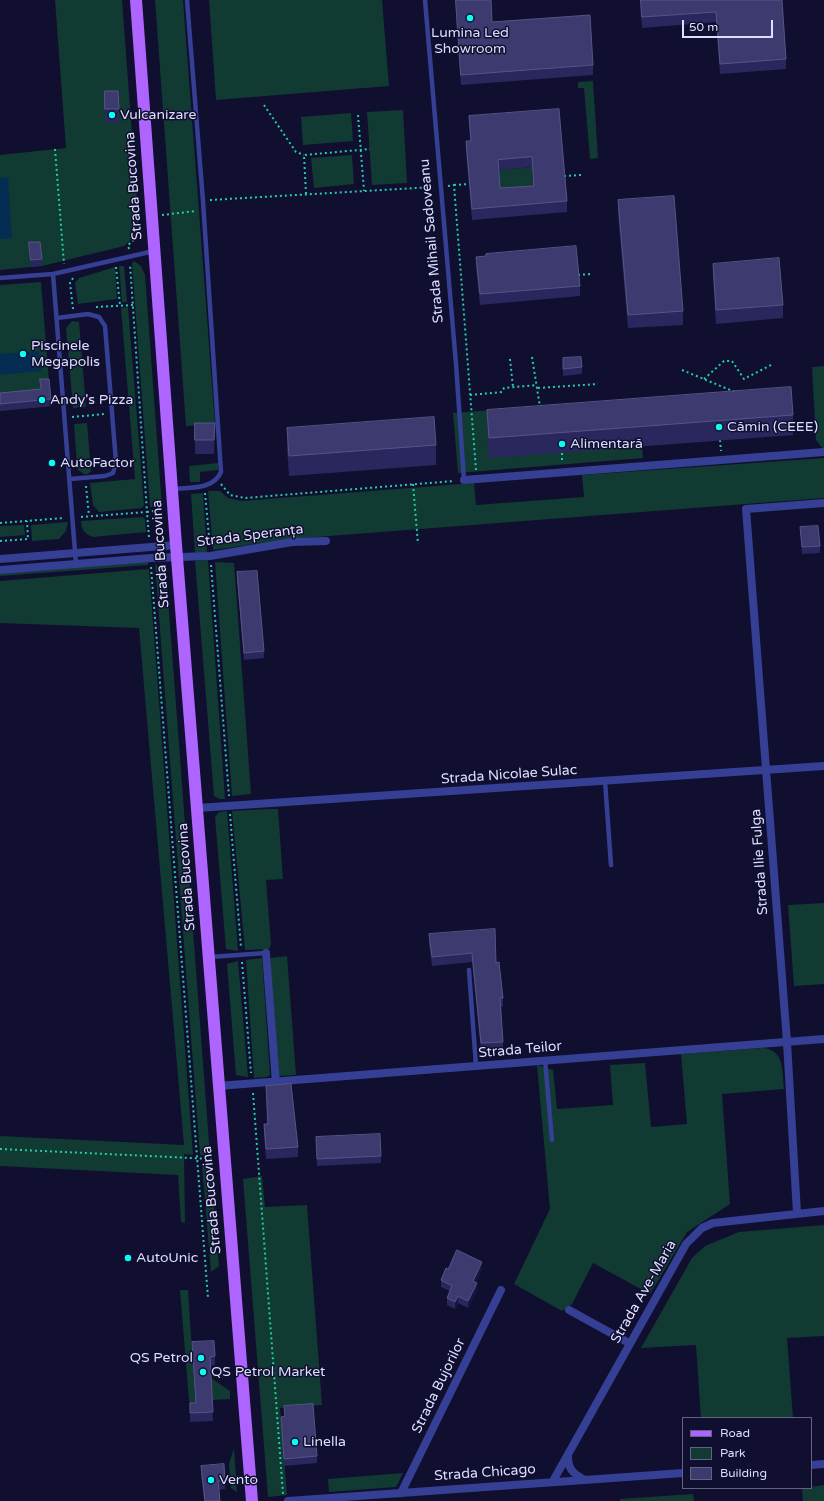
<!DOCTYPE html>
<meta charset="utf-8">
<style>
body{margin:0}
#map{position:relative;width:824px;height:1501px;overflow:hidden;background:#100f2f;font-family:"Varela Round",sans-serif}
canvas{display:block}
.legend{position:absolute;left:682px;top:1417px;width:130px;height:72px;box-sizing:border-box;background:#100f2f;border:1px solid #626282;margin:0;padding:5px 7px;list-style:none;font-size:12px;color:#dddeff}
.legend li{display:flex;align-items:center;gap:8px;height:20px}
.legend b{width:20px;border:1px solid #626282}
.scale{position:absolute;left:682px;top:20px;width:91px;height:18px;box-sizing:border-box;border:2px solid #dddeff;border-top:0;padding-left:5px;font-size:12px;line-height:14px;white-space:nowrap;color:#dddeff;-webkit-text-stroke:3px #100f2f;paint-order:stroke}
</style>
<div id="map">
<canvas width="824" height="1501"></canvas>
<ul class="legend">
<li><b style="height:5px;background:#ae64ff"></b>Road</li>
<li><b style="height:11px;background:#113a32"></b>Park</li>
<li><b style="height:11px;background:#3d3a6f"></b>Building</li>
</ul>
<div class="scale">50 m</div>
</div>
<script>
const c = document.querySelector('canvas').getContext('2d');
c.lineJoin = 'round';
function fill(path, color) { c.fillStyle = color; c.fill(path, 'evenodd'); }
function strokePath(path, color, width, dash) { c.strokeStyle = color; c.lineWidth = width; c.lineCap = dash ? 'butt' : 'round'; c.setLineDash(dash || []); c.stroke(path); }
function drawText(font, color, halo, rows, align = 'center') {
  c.font = font + ' "Varela Round",sans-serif'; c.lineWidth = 3; c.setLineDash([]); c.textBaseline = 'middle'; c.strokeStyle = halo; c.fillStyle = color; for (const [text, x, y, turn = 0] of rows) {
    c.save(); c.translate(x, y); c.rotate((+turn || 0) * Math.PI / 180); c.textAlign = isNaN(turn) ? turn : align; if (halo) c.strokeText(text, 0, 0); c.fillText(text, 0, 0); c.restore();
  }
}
fill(new Path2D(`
 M55,0h67l17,228 -4,8 -11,10 -82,20 -42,4v-115l66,-7z
 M155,0h28l32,424 -29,2z
 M209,0h173l7,86 -173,14z
 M593,81l5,77 -8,1 -6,-71h-6v-6z
 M403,110l4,73 -35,2 -5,-73z
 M351,113l2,28 -50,4 -2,-28z
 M352,155l2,29 -40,4 -3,-30z
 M532,167l2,29 -34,3 -2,-29z
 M134,261l7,5 4,9 17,232h-12l-18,-244z
 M119,266h5l3,36h-5z
 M115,267l2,32 -39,5 -3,-21 4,-5z
 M41,282l10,124 -51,5v-126z
 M128,307l16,198 -2,3 -43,4 -6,-7 -3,-22 45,-4 -14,-171z
 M72,321l7,1 7,85 -13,1 -7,-80z
 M824,366v83h-1l-7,-9 -4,-73z
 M638,399l5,59 -185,15 -5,-60z
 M87,423l4,48 -3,3h-4l-6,-4 -1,-5 -3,-41z
 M824,458v40l-534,41 -77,11 -5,-59h12l8,7 14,3 232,-18 2,22 108,-8 -2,-22z
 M218,463v7l-18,2v10h-10l-1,-16z
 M203,493l4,60 -12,1 -4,-60z
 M143,517l2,2 1,13 -53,5c-8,-3 -12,-7 -12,-16z
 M68,522l-2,9 -7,8 -27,2 -1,-16z
 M24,525l1,10 -25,2v-11z
 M208,560l17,239h-5l-6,-3 -19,-235z
 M148,561v4l-148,11v-4z
 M215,562l19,1 17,231 -19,2z
 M155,564l11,8 44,584 -10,-1z
 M149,569l44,586 -9,-1 1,69 -4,-1 -3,-47 -178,-9v-30l184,9 -45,-517 -139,-5v-42z
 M267,809h11l5,70 -17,1 5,64 -2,5 -24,1 -13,-139z
 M227,811l11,140 -12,-2 -11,-132 4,-5z
 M824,903v81l-30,2 -6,-81z
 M287,956l9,119 -17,1 -9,-118z
 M262,958l8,117 -3,2 -13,1 -8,-118z
 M238,961l10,116 -12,-2 -9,-111z
 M763,1048c22,2 19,24 21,41l-62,5 8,110 -43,28 -37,62 -57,-31 -21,41 -10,7 -48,-27 36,-75 -13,-144 16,5 4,39 56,-4 -3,-40 35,-2 6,64 36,-3 -6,-70z
 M202,1165h9l8,101 -8,6z
 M262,1176l3,31 42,-2 15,200 -42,3 7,87 -19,2 -25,-318z
 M824,1225v111l-37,2 6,80h-92l-5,-73 -55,3 51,-90 13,-12 34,-14z
 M180,1290h8l8,122h-6z
 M211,1378l19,13v8l-18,1z
 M234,1448l3,44 -6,-4 -2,-24z
 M403,1473l-7,14 -67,5 -1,-13z
 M824,1485v16h-21l-1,-13z
 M693,1494l1,7h-74v-2z`), '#113a32');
fill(new Path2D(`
 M8,177l4,61 -12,1v-61z
 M39,351l2,20 -41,4v-21z`), '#052c52');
strokePath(new Path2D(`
 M264,105l32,47 8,3
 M358,115l6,76
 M55,149l9,115
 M564,176l17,-1
 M454,185l15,-1
 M448,186l6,-1 22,285
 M306,194l-2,-39 66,-6
 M210,200l224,-13
 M162,215l34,-4
 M129,249l-1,-4 8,-7 4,-8
 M116,267l4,38
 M578,275l12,-1
 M96,307l37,-2
 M73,309l-3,-26 3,-5
 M532,357l8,50
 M510,359l3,28
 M682,370l53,22
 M704,379l20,-18h8l12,18 27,-14
 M538,388l60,-4
 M470,395l32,-3 2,-4 33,-3
 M72,417l33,-3
 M720,440l1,11
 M562,453v10
 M221,484l9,11 15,3 209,-17
 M413,484l5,60
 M86,486l3,30
 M205,493l5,54
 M81,517l66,-5 -17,-248
 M0,523l64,-5
 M149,537l-2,-25 14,-2
 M0,541l28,-2 -1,-18
 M211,565l18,231
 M151,567l57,731
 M230,814l11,133
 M242,962l9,111
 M253,1093l30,401
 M0,1149l213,10`), '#23cdaa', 2, [2, 3]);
strokePath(new Path2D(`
 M425,0l31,364 8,116
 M53,274l23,290
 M0,278l53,-4 101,-23
 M57,318l31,-4 11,3 6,9 11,136 -3,11 -8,3 -35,3
 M173,489c18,-2 40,1 48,-17l-18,-271 -16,-201
 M605,781l6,84
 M210,957l56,-4
 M469,970l7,96
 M545,1060l7,80`), '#353f93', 4.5);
strokePath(new Path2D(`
 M464,480l360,-28
 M0,559l176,-14
 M0,570l151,-12 59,-2 82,-14 34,-1
 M197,808l627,-42
 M266,953l10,130
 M218,1086l606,-47
 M797,1213l-10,-171 -41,-533 78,-6
 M569,1310l60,33
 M568,1456c0,12 4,17 15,23
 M811,1465l13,-1
 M553,1481l133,-237 16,-16 11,-5 111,-12
 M401,1493l100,-203
 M288,1501l395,-28`), '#353f93', 8);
strokePath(new Path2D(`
 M136,0l40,545 76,956`), '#ae64ff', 12);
fill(new Path2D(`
 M455,0h36l1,22 101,43v10l-132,10z
 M640,0h142l4,59v10l-66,5 -4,-52 -74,6z
 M105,91h13l1,32h-14z
 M559,109l8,92v11l-95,8 -6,-68v-11h4l-1,-25zM532,167l1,19 -33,2 -1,-18z
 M618,200l65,111v14l-55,3 -10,-114z
 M29,242l13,17v7l-11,1z
 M476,257l104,29v10l-100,9 -4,-38z
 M713,264l70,41v13l-67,6 -3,-47z
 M563,358l19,9v7l-19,2z
 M40,379l11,20v7l-51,5v-18l40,-4z
 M487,410l306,5v20l-304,23 -2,-28z
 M195,423h20l-1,31h-19z
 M287,428l149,17v20l-147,11 -2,-28z
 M800,527l20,19v7l-18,1z
 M237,572l27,79v7l-20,2 -7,-81z
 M429,934l67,29 7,35v8l-2,1 2,35v8l-22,2 -9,-90 -40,4 -3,-23z
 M266,1086l32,61v10l-32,2 -2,-25v-10h3z
 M316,1137l65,19v7l-64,3z
 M448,1269h34l-6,13 1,8 -9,18 -10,-5 -3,6 -8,-4v-7l3,-7 -9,-4v-7z
 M192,1342l23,14v9l-5,1 3,55 -23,1v-19h5z
 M284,1406l33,50v7l-33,3 -3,-49 4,-1z
 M201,1466l24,15v8l-6,1 1,11h-16l-3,-27z`), '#2a275e');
fill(new Path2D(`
 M482,1262v7l-9,19v-7z
 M477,1283v7l-9,18v-7z
 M458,1296v7l-3,6v-7z`), '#171544');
const building = new Path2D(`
 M456,0h35l1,22 98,-7 3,50 -132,10z
 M641,0h141l4,59 -66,5 -4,-52 -74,5z
 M105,91h13l1,18h-14z
 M559,109l8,92 -95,8 -6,-68h5l-2,-25zM532,157l2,29 -34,2 -2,-28z
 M674,196l9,115 -55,4 -10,-115z
 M29,242h11l2,17 -11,1z
 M576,246l4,40 -100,8 -4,-37 10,-1v-2z
 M779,258l4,47 -67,5 -3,-46z
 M581,357l1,10 -19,2v-11z
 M40,379h9l2,20 -51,5v-11l41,-4z
 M791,387l2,28 -304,23 -2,-28z
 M434,417l2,28 -147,11 -2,-28z
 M195,423h20l-1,17h-19z
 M818,526l2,20 -18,1 -2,-20z
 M257,571l7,80 -20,2 -7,-81z
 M495,929l1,34 3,-1 4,36h-3l3,44 -22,1 -9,-90 -40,4 -3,-23z
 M291,1084l7,63 -32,2 -2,-25h4l-2,-38z
 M380,1134l1,22 -64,3 -1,-22z
 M457,1250l25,12 -9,19 4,2 -9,18 -10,-5 -3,6 -8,-4 5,-12 -11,-6 5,-12 2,1z
 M214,1341l1,15 -5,1 3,55 -23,1v-10h6l-4,-61z
 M313,1404l4,52 -33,3 -3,-42 4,-1 -1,-10z
 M224,1464l1,17h-7l2,20h-15l-4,-35z`);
fill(building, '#3d3a6f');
strokePath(building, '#565486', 1);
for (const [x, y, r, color] of [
 [470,18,4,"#09fff4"],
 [112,115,4,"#09fff4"],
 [23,354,4,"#09fff4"],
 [42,400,4,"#09fff4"],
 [719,427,4,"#09fff4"],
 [562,444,4,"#09fff4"],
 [52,463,4,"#09fff4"],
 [128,1258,4,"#09fff4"],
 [201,1358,4,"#09fff4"],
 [203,1372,4,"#09fff4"],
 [295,1442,4,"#09fff4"],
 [211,1480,4,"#09fff4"]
]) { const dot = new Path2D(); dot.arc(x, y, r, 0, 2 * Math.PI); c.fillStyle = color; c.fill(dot); strokePath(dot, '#100f2f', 1.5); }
drawText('14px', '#dddeff', '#100f2f', [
 ["Lumina Led",470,33,"center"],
 ["Showroom",470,49,"center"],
 ["Vulcanizare",120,115],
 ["Piscinele",31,346],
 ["Megapolis",31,362],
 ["Andy's Pizza",50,400],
 ["Cămin (CEEE)",727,427],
 ["Alimentară",570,444],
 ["AutoFactor",60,463],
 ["AutoUnic",136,1258],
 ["QS Petrol",193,1358,"right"],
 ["QS Petrol Market",211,1372],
 ["Linella",303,1442],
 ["Vento",219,1480]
], 'left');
drawText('14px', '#dddeff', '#100f2f', [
 ["Strada Bucovina",134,186,-94],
 ["Strada Mihail Sadoveanu",432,241,-95],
 ["Strada Speranța",250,536,-7],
 ["Strada Bucovina",161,554,-94],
 ["Strada Nicolae Sulac",509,775,-4],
 ["Strada Ilie Fulga",760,862,-94],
 ["Strada Bucovina",187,877,-94],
 ["Strada Teilor",520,1050,-5],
 ["Strada Bucovina",212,1200,-95],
 ["Strada Ave-Maria",644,1292,-60],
 ["Strada Bujorilor",439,1386,-64],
 ["Strada Chicago",485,1473,-4]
]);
</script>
